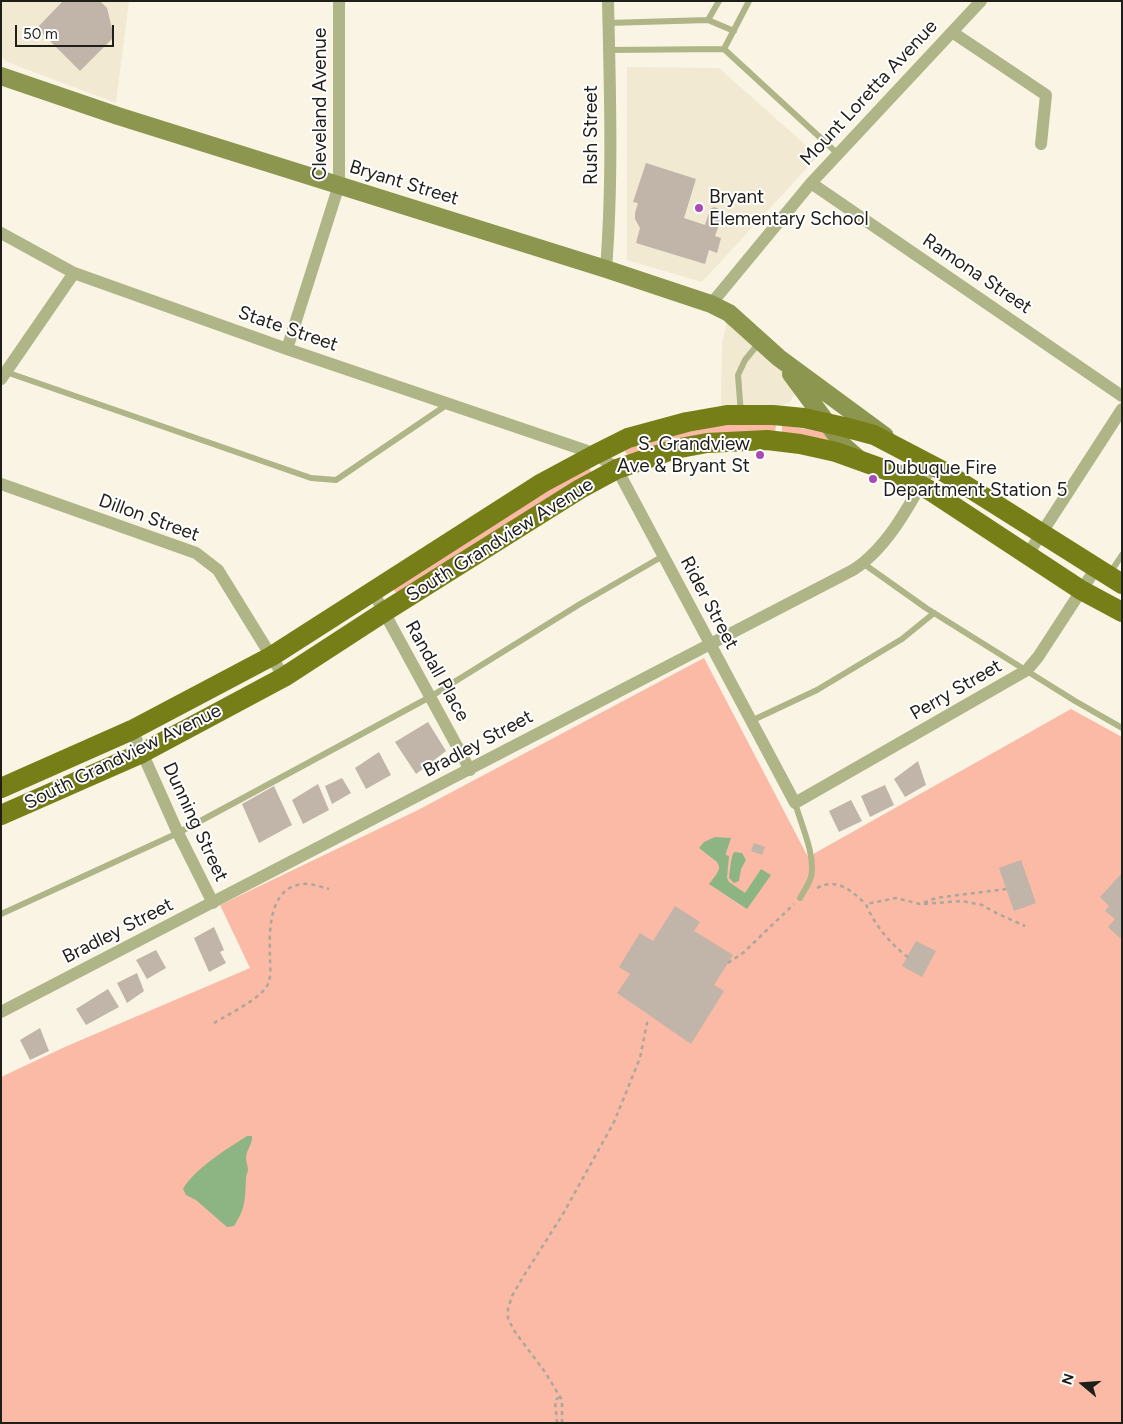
<!DOCTYPE html>
<style>
body{margin:0}
#map{position:relative;width:1123px;height:1424px;overflow:hidden;background:#faf4e5;font-family:Figtree,sans-serif}
canvas{display:block}
.frame{position:absolute;inset:0;border:2px solid #201e19;pointer-events:none}
.north{position:absolute;left:1058px;top:1359px;width:50px;height:50px;-webkit-text-stroke:4px #fff;paint-order:stroke;rotate:288deg;font-size:14px;font-weight:700;line-height:20px;text-align:center;color:#201e19}
.north::after{content:'';display:block;margin:auto;width:18px;height:22px;background:#201e19;clip-path:polygon(50% 0,100% 100%,50% 72%,0 100%)}
.scale{position:absolute;left:15px;top:25px;width:99px;height:22px;box-sizing:border-box;border:2px solid #201e19;border-top:0;padding-left:6px;font-size:15px;line-height:18px;white-space:nowrap;color:#201e19;-webkit-text-stroke:4px #fff;paint-order:stroke}
</style>
<div id="map">
<canvas width="1123" height="1424"></canvas>
<div class="frame"></div>
<div class="north">N</div>
<div class="scale">50 m</div>
</div>
<script>
const c = document.querySelector('canvas').getContext('2d');
c.lineJoin = 'round';
function fill(path, color) { c.fillStyle = color; c.fill(path, 'evenodd'); }
function strokePath(path, color, width, dash) { c.strokeStyle = color; c.lineWidth = width; c.lineCap = dash ? 'butt' : 'round'; c.setLineDash(dash || []); c.stroke(path); }
function drawText(font, color, halo, rows, align = 'center') {
  c.font = font + ' Figtree,sans-serif'; c.lineWidth = 4; c.setLineDash([]); c.textBaseline = 'middle'; c.strokeStyle = halo; c.fillStyle = color; for (const [text, x, y, turn = 0] of rows) {
    c.save(); c.translate(x, y); c.rotate((+turn || 0) * Math.PI / 180); c.textAlign = isNaN(turn) ? turn : align; if (halo) c.strokeText(text, 0, 0); c.fillText(text, 0, 0); c.restore();
  }
}
fill(new Path2D(`
 M1,1h128l-13,102 -109,-41 -6,-6z
 M627,67l92,1 99,88 -116,126 -75,-22z
 M728,317l48,43 20,32 -6,10 -9,4h-60l1,-62z`), '#f1e9d2');
fill(new Path2D(`
 M753,423l23,2 -1,9 -147,21 -3,-3 2,-4 78,-22z
 M782,425l41,7 12,11 -53,-9z
 M589,467l2,5 -192,121 -5,-2v-3l122,-80z
 M704,658l104,199 263,-148 51,28v686h-1121v-346l66,-31 183,-78 -30,-63 198,-95z`), '#fabaa5');
fill(new Path2D(`
 M715,837l16,1 -5,15v2l3,1 -2,22 2,4 16,11 16,-24 10,6 -24,34 -38,-25 7,-9 3,-6v-3l-2,-4 -18,-14 5,-6z
 M734,852l8,1 4,7 -5,9 -2,12 -5,2 -5,-5c1,-7 2,-22 5,-26z
 M247,1136h5c1,8 -6,14 -6,22 0,4 2,8 2,12 0,1 -2,6 -2,8 -1,20 0,30 -12,48l-7,1 -31,-27 -10,-5 -3,-6c12,-21 44,-40 64,-53z`), '#8db584');
fill(new Path2D(`
 M63,1h37l7,7 7,29 -34,34 -43,-43z
 M646,163l50,16 -12,39 21,7 5,-16 4,-2 5,2 2,10 -6,17 6,2 -4,15 -8,-3 -4,14 -69,-21 4,-15 -5,-9v-6l3,-10 -5,-1z
 M428,722l18,29 -30,23 -21,-32z
 M379,752l12,23 -25,14 -11,-21z
 M918,761l8,24 -21,12 -11,-18z
 M342,778l9,15 -19,11 -7,-18z
 M318,784l11,26 -26,14 -11,-24z
 M885,785l9,20 -24,12 -9,-21z
 M274,786l18,39 -33,18 -17,-39z
 M851,800l11,21 -23,11 -10,-21z
 M754,843l11,4 -3,8 -11,-4z
 M1021,860l15,43 -22,8 -15,-43z
 M1122,873v62l-2,3 -12,-11 7,-8 -10,-8 4,-5 -9,-9z
 M675,906l25,16 -6,9 39,24 -19,30 10,6 -33,53 -74,-51 13,-19 -11,-7 21,-34 13,8z
 M214,927l10,23 -4,2 6,11 -17,9 -15,-34z
 M916,941l20,10 -14,26 -20,-11z
 M156,950l10,18 -19,11 -11,-19z
 M137,973l7,18 -17,12 -10,-20z
 M108,989l11,18 -33,18 -10,-16z
 M40,1028l9,23 -19,9 -10,-20z`), '#c1b4a9');
strokePath(new Path2D(`
 M817,888c21,-11 34,3 49,16
 M924,904l38,-3 20,4 14,8 29,13
 M908,957c-17,-12 -35,-34 -42,-53l30,-6 24,6 16,-6 70,-9
 M728,963l15,-10 51,-49
 M214,1023c15,-9 44,-23 53,-37 5,-9 3,-21 3,-30 -1,-26 -1,-69 33,-72 8,-1 18,3 26,5
 M557,1423l-2,-23 5,-3
 M562,1423v-23l-17,-28 -30,-40 -7,-13v-10l4,-13 11,-19 40,-63 51,-92 26,-64 8,-40`), '#aca79c', 2.5, [4, 4]);
strokePath(new Path2D(`
 M708,20l26,11
 M608,23l100,-3 11,-19
 M724,49l25,-48
 M609,50l115,-1 114,105
 M6,372l305,106 25,2 112,-76
 M741,414l-3,-39 7,-15 14,-17
 M864,564l62,44 149,93 47,27
 M1110,573l12,-18
 M751,721l66,-31 85,-51 32,-26
 M795,803c6,21 21,53 16,74 -2,7 -7,14 -11,21
 M1,914l177,-81 54,-29 198,-107 150,-93 83,-48`), '#afb587', 6);
strokePath(new Path2D(`
 M952,32l94,63 -5,49
 M811,183l311,213
 M1,233l73,40 213,76 309,105 21,15 178,334 232,-133 11,-13 58,-89
 M606,269c7,-89 4,-179 2,-268
 M711,304l100,-121 170,-182
 M287,349l52,-164v-184
 M1,379l73,-106
 M1,484l195,69 22,17 66,107
 M1028,554l94,-145
 M372,590l98,180
 M132,730l46,103 35,70
 M1,1012l852,-442c35,-22 59,-69 79,-105`), '#afb587', 12);
strokePath(new Path2D(`
 M1,76l117,40 488,153 105,35 18,9 50,45 106,78
 M791,374l53,72 15,13`), '#8d964e', 18);
strokePath(new Path2D(`
 M1,788l131,-58 140,-74 270,-173 54,-29 32,-16 59,-16 40,-7h46l31,3 40,9 30,8 67,35 181,114
 M1,815l141,-62 142,-76 100,-65 196,-123 37,-20 58,-20 32,-6 60,-3 33,4 36,8 64,23 29,15 152,100 41,22`), '#767f17', 20);
for (const [x, y, r, color] of [
 [699,208,5,"#a94bb4"],
 [760,455,5,"#a94bb4"],
 [873,479,5,"#a94bb4"]
]) { const dot = new Path2D(); dot.arc(x, y, r, 0, 2 * Math.PI); c.fillStyle = color; c.fill(dot); strokePath(dot, '#fff', 2); }
drawText('19px', '#201e19', '#fff', [
 ["Mount Loretta Avenue",869,93,-47],
 ["Cleveland Avenue",320,104,-90],
 ["Rush Street",591,135,-90],
 ["Bryant Street",404,183,17],
 ["Ramona Street",977,274,34],
 ["State Street",288,329,19],
 ["Dillon Street",149,518,20],
 ["South Grandview Avenue",500,540,-32],
 ["Rider Street",709,603,62],
 ["Randall Place",437,671,61],
 ["Perry Street",956,690,-30],
 ["Bradley Street",478,744,-28],
 ["South Grandview Avenue",123,757,-26],
 ["Dunning Street",195,822,65],
 ["Bradley Street",118,931,-27]
]);
drawText('19px', '#201e19', '#fff', [
 ["Bryant",709,197],
 ["Elementary School",709,219],
 ["S. Grandview",750,444,"right"],
 ["Ave & Bryant St",750,466,"right"],
 ["Dubuque Fire",883,468],
 ["Department Station 5",883,490]
], 'left');
</script>
